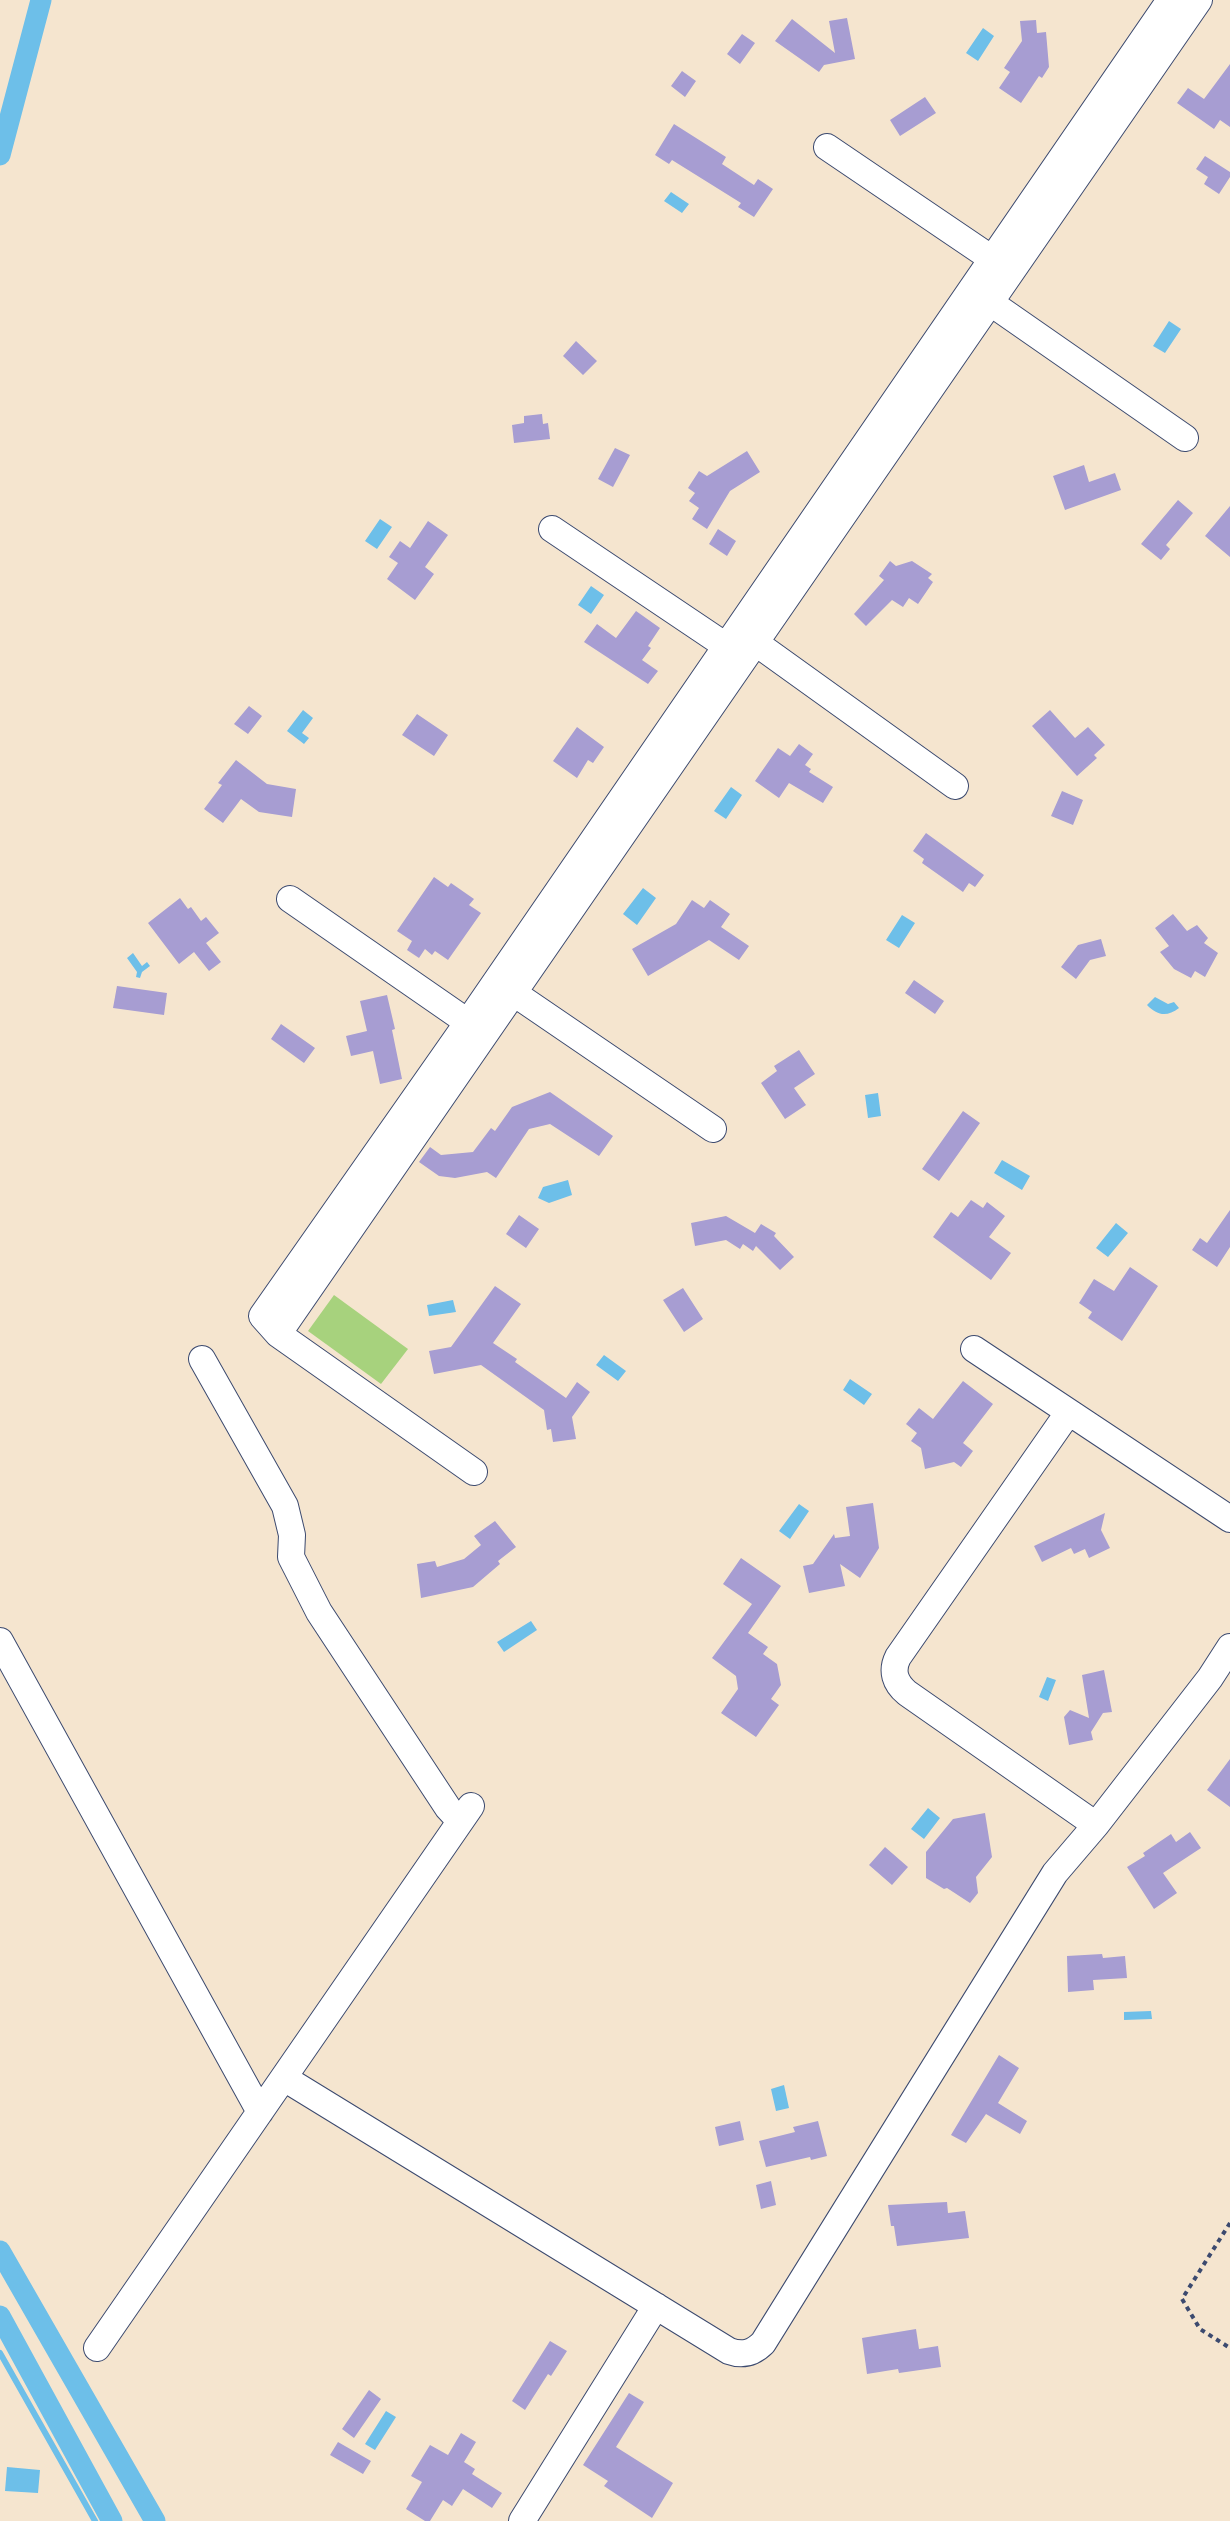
<!DOCTYPE html>
<style>
body{margin:0}
canvas{display:block;background:#f5e5cf}
</style>
<canvas width="1230" height="2521"></canvas>
<script>
const c = document.querySelector('canvas').getContext('2d');
c.lineJoin = 'round';
function fill(path, color) { c.fillStyle = color; c.fill(path, 'evenodd'); }
function strokePath(path, color, width, dash) { c.strokeStyle = color; c.lineWidth = width; c.lineCap = dash ? 'butt' : 'round'; c.setLineDash(dash || []); c.stroke(path); }
fill(new Path2D(`
 M334,1295l74,54 -27,35 -73,-53z`), '#a7d27d');
fill(new Path2D(`
 M983,28l11,8 -16,25 -12,-8z
 M671,192l18,12 -7,9 -18,-12z
 M1169,321l12,8 -16,24 -12,-7z
 M380,519l12,8 -15,22 -12,-8z
 M591,586l13,9 -13,19 -13,-9z
 M303,710l10,8 -11,15 7,5 -5,6 -17,-13z
 M731,787l11,8 -16,24 -12,-8z
 M643,888l13,10 -19,27 -14,-11z
 M902,915l13,8 -16,25 -13,-8z
 M133,953l9,13 5,-4 3,4 -8,6 -2,6 -4,-1 1,-5 -10,-14z
 M1155,997l13,7 6,-2 5,6c-12,9 -21,8 -32,-3z
 M878,1093l3,23 -13,2 -3,-23z
 M1002,1160l28,16 -8,14 -28,-17z
 M568,1180l4,15 -23,8 -11,-5 5,-11z
 M1116,1223l12,10 -20,24 -12,-9z
 M453,1300l3,12 -27,4 -2,-11z
 M604,1355l22,16 -8,10 -22,-16z
 M850,1379l22,15 -8,11 -21,-15z
 M799,1504l10,7 -19,28 -11,-8z
 M531,1621l6,9 -33,22 -7,-10z
 M1047,1677l9,3 -8,21 -9,-4z
 M928,1808l12,10 -16,21 -13,-10z
 M1151,2011l1,8 -28,1v-8z
 M784,2085l5,23 -13,3 -5,-22z
 M386,2411l10,6 -21,33 -10,-6z
 M7,2467l33,3 -2,23 -33,-2z`), '#6dbfe9');
strokePath(new Path2D(`
 M0,2353l95,168`), '#6dbfe9', 6);
strokePath(new Path2D(`
 M0,155l41,-155
 M0,2251l155,270
 M0,2316l112,205`), '#6dbfe9', 21);
fill(new Path2D(`
 M847,18l8,41 -31,6 -5,7 -44,-31 17,-22 43,34 -6,-32z
 M1036,20l1,13 9,-1 3,35 -7,11 -3,-2 -18,27 -22,-15 11,-16 -6,-4 18,-27 -2,-20z
 M742,34l13,9 -15,21 -13,-10z
 M1230,64v63l-10,-7 -6,9 -37,-26 11,-15 16,11z
 M682,71l14,10 -11,16 -14,-11z
 M925,97l11,16 -36,23 -10,-16z
 M674,124l52,33 -4,7 32,21 4,-6 15,10 -19,28 -16,-10 3,-4 -69,-43 -3,4 -14,-9z
 M1205,156l25,16v5l-11,17 -15,-10 4,-7 -12,-8z
 M576,341l21,20 -14,14 -20,-19z
 M542,414l1,10 5,-1 2,16 -36,4 -2,-18 12,-2v-7z
 M615,448l15,7 -17,32 -15,-8z
 M747,451l13,21 -30,19 -23,38 -15,-10 7,-11 -10,-7 6,-8 -7,-5 11,-17 8,5z
 M1084,465l5,17 26,-9 6,17 -56,20 -12,-34z
 M1178,500l15,13 -27,32 4,4 -9,11 -20,-16z
 M1230,506v51l-25,-21z
 M428,521l20,14 -23,32 9,7 -19,26 -28,-21 11,-16 -9,-6 11,-16 10,7z
 M718,529l18,12 -9,15 -18,-12z
 M890,561l6,5 16,-5 20,13 -4,4 5,4 -15,22 -9,-6 -6,9 -11,-7 -26,26 -12,-12 30,-34 -5,-4z
 M636,611l24,17 -12,18 3,2 -9,12 16,11 -10,13 -64,-42 13,-18 19,14z
 M249,706l13,10 -14,18 -14,-10z
 M1050,710l25,28 13,-11 17,18 -11,10 3,3 -20,18 -45,-50z
 M417,714l31,21 -14,21 -32,-21z
 M577,727l27,20 -11,16 -5,-3 -11,18 -24,-17z
 M799,744l14,10 -8,11 6,4 -2,3 24,15 -10,16 -34,-20 -10,15 -24,-17 23,-33 12,8z
 M236,760l31,24 29,5 -4,28 -33,-5 -18,-13 -18,24 -19,-14 18,-24 -4,-2z
 M1062,791l21,9 -10,25 -22,-9z
 M926,833l58,42 -9,12 -6,-4 -6,9 -41,-29 2,-4 -11,-8z
 M434,877l14,10 3,-4 23,16 -5,6 12,8 -33,47 -13,-9 -3,4 -7,-6 -6,9 -12,-8 5,-9 -15,-10z
 M180,898l8,11 3,-2 10,14 5,-4 13,16 -13,10 15,19 -12,9 -15,-19 -15,12 -31,-41z
 M692,900l12,8 6,-8 20,14 -9,13 28,19 -10,14 -30,-20 -61,36 -16,-27 44,-25z
 M1173,914l14,17 10,-6 11,13 -4,5 14,10 -13,24 -10,-6 -4,7 -17,-9 -14,-17 9,-6 -14,-18z
 M1101,939l5,17 -16,4 -14,19 -15,-12 17,-22z
 M914,980l30,21 -9,13 -30,-21z
 M117,986l50,7 -3,22 -51,-7z
 M387,995l8,34 -3,1 10,49 -22,5 -7,-33 -22,5 -5,-20 21,-5 -7,-30z
 M281,1024l34,24 -11,15 -33,-24z
 M799,1050l16,24 -21,14 12,17 -21,14 -24,-36 16,-12 -3,-5z
 M550,1092l63,44 -14,20 -49,-32 -21,5 -33,49 -9,-6 -32,6 -16,-2 -20,-14 11,-15 11,8 32,-3 18,-24 4,3 17,-24z
 M963,1111l17,12 -41,58 -17,-12z
 M971,1200l12,8 4,-6 18,14 -16,21 22,16 -20,27 -58,-43 18,-25 7,5z
 M1230,1210v37l-13,20 -25,-17 8,-12 7,5z
 M519,1215l20,14 -13,19 -20,-14z
 M726,1216l29,17 6,-9 15,9 -2,3 20,21 -14,13 -24,-24 -3,5 -10,-7 -3,5 -14,-9 -31,6 -4,-23z
 M1130,1267l28,19 -36,55 -34,-23 4,-6 -13,-9 15,-24 20,12z
 M495,1286l26,18 -28,39 24,16 -2,3 51,36 11,-16 13,10 -18,25 4,22 -23,3 -2,-13 -4,1 -3,-20 -63,-45 -47,9 -5,-23 22,-4z
 M683,1288l20,31 -19,13 -21,-32z
 M963,1381l30,23 -30,39 10,8 -12,16 -7,-5 -29,7 -4,-21 -10,-7 6,-8 -11,-9 13,-16 14,11z
 M873,1503l6,45 -19,30 -20,-14 5,22 -36,7 -6,-27 10,-2 21,-30 1,4 15,-2 -4,-29z
 M1105,1513l-4,17 9,18 -21,10 -4,-9 -11,5 -3,-6 -29,14 -8,-16z
 M495,1521l21,26 -18,14 2,3 -27,23 -52,11 -4,-34 18,-3 2,6 27,-8 17,-14 -7,-9z
 M741,1558l40,28 -33,47 20,14 -5,7 14,10 4,21 -10,14 8,6 -23,32 -35,-24 17,-24 -2,-13 -24,-18 40,-54 -29,-20z
 M1104,1670l8,42 -9,1 -12,19 2,8 -24,5 -5,-28 6,-7 19,8 -7,-43z
 M1230,1759v48l-23,-17z
 M985,1813l7,44 -16,20 2,16 -8,10 -23,-15 -3,1 -18,-11v-26l27,-33z
 M1190,1832l11,16 -38,25 14,20 -23,16 -27,-42 18,-11 -2,-3 28,-19 5,8z
 M885,1847l23,20 -16,18 -23,-20z
 M1102,1954l1,4 22,-2 2,22 -34,2 1,10 -26,2 -1,-36z
 M999,2055l20,13 -21,35 29,18 -7,13 -34,-20 -20,29 -15,-8z
 M740,2121l4,19 -25,6 -4,-19z
 M818,2121l9,35 -16,4 -1,-3 -44,10 -7,-26 36,-9 -2,-5z
 M771,2181l5,24 -15,4 -5,-24z
 M947,2202l1,11 17,-2 4,27 -72,8 -3,-20h-3l-3,-21z
 M916,2329l3,20 19,-3 3,21 -42,6 -1,-4 -31,5 -5,-36z
 M550,2341l17,10 -16,25 -3,-2 -23,36 -13,-9z
 M369,2390l12,9 -27,39 -12,-9z
 M629,2393l15,9 -28,45 57,36 -21,35 -48,-32 4,-5 -25,-16z
 M461,2433l15,9 -12,20 11,7 -3,5 30,19 -10,15 -29,-19 -11,17 -9,-6 -13,21h-5l-19,-12 16,-27 -11,-6 19,-31 18,10z
 M338,2442l33,19 -8,13 -33,-19z`), '#a79dd2');
const minor = new Path2D(`
 M827,147l180,122
 M978,294l207,144
 M552,529l174,117
 M742,633l213,153
 M290,899l192,133
 M499,983l214,146
 M278,1334l921,-1334
 M974,1349l256,170
 M202,1359l83,147 7,29 -1,22 28,55 129,196 12,13
 M1068,1413l-170,244c-7,14 -3,26 9,36l189,132
 M474,1472l-196,-138 -16,-18 206,-294 702,-1022
 M0,1641l260,471
 M284,2078l445,273c14,5 24,2 34,-8l292,-470 41,-48 114,-147 20,-31
 M97,2348l374,-542
 M522,2521l134,-215`);
strokePath(minor, '#3c4a6f', 28);
strokePath(new Path2D(`
 M1230,2223l-48,76 18,30 30,19`), '#3c4a6f', 4, [4.5, 4.5]);
strokePath(minor, '#fff', 26);
</script>
